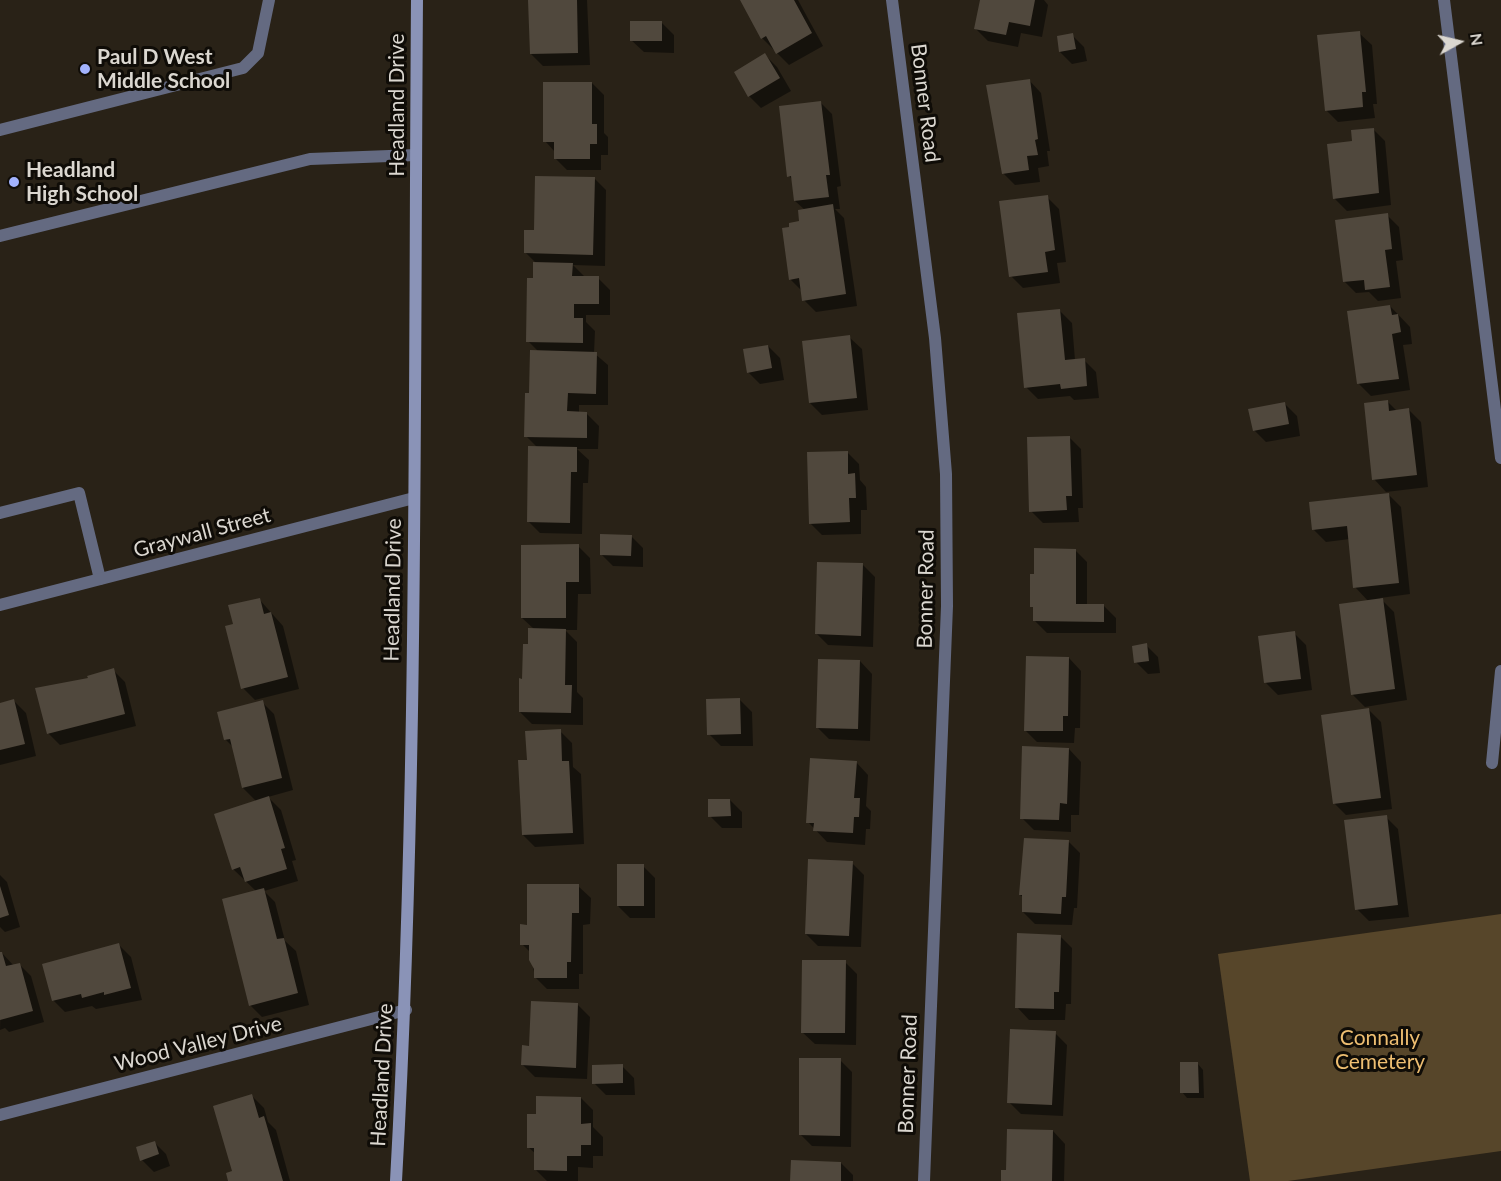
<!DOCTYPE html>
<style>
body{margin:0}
#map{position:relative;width:1501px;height:1181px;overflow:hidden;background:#292217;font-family:Lato,sans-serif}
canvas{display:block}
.north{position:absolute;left:1429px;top:12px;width:60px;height:60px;-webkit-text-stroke:4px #0f0c07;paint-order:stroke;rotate:82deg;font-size:16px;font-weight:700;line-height:24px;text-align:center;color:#dbd7d0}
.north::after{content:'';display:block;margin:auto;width:21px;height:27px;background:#dbd7d0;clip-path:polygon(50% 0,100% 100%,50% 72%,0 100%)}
</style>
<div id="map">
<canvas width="1501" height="1181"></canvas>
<div class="north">N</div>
</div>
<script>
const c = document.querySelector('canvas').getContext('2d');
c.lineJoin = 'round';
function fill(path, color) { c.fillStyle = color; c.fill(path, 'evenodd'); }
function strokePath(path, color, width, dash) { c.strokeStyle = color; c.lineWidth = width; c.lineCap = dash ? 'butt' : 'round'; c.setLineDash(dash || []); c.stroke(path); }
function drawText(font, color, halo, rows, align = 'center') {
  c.font = font + ' Lato,sans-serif'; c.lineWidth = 6; c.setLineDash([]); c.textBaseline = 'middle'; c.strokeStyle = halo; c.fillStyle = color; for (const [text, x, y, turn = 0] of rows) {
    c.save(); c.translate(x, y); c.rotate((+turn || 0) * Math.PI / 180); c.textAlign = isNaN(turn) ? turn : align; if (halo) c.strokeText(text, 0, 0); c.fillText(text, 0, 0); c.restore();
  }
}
fill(new Path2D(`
 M1501,914v237l-213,30h-38l-32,-227z`), '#57462a');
fill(new Path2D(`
 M530,0h57l3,65 -47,1 -12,-12z
 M741,0h57l25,46 -34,19 -27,-27z
 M982,0h62l4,5 -6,32 -21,-4 -3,14 -30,-6 -12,-12z
 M662,23l12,12v18l-30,-1 -13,-12z
 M1359,33l13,12 5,59h-4l2,14 -37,4 -12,-12z
 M1072,35l12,12 3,14 -15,3 -12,-12z
 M765,55l12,12 14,24 -30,17 -12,-12z
 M1029,80l12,13 9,58h-3l2,15 -11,2 2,14 -25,3 -12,-12z
 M592,83l12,12v38l4,4v18h-7v15h-34l-12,-12v-6l-10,-11z
 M820,102l12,12 9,72 -4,1 3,22h-5l9,9 13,88 -41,6 -12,-12 -2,-9 -12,-12 15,-69 -10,-9 -2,-21 -4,-4z
 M1373,129l12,12 6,64 -44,6 -12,-12 18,-57z
 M594,178l12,12 -1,76 -32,-1 11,11 14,2 12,12v25h-24v7l9,9 -1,22 14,12v40h-29v8l8,1 12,12 -1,23h-21l12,11 -1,23h-5l-1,51 -42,-1 -12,-12 10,-73 -12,-12 13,-84 -11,-11 7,-79 -10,-10 10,-20z
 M1047,197l12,12 7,53 -9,1 3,20 -37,5 -12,-12z
 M1387,215l12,12 4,33 -7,1 5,37 -23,3 -9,-9 -13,1 -12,-12z
 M1390,306l20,21 2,17 -9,1 7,45 -39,6 -12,-12z
 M1060,311l12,12 3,37h9l12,12 3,26 -25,2 -4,-4 -32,3 -12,-12z
 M849,337l13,12 6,61 -46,5 -12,-12z
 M768,346l12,12 4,22 -24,4 -12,-12z
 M1388,402l9,9 12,-1 12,12 7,65 -42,5 -12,-13z
 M1285,404l12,12 3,20 -34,6 -12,-12z
 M1069,437l12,12 2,59h-5l1,14 -36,1 -12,-12z
 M847,452l12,12 1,16 6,7 1,23h-6v24l-39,1 -12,-12z
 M1389,495l12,12 9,87 -30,4 14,14 13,88 -42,7 -12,-12 16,-93 -14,-15 -5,-48 -24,3 -12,-12z
 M631,536l12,12v19l-30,-1 -12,-12z
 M578,546l12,12 1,36h-13l-1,36h-12l12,12v50l6,6v27l-51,-1 -12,-12 9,-67 5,-16 -12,-11z
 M1075,550l12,12v43l17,1 12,12v15h-69l-12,-12v-11l-3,-4 3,-31z
 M863,565l12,12 -2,70 -45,-2 -12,-12z
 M259,599l24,27 16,63 -44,11 -12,-12z
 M1294,633l12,12 6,45 -34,5 -12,-12z
 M1146,645l12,12 2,16 -12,1 -12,-12z
 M1069,658l12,13 -1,57h-5l-1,15 -37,-1 -12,-12z
 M860,661l12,13 -2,67 -41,-2 -12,-12z
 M113,670l12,12 11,44 -76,19 -12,-12 42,-54z
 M740,700l12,12 1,34h-32l-12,-12z
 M14,701l12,12 10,43 -36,9v-61z
 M262,702l12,12 19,76 -25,7 13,13 15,50 -4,1 6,20 -34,10 11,11 10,39 11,10 13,54 -47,12 -12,-12 7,-113 -24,-23 24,-67 -14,-14 -10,-41 -8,-8z
 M1369,710l12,12 11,87 -46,6 -12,-12z
 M560,731l12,12 1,24 8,7 3,70 -49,3 -12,-12 5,-73z
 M1069,749l12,13 -2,53h-8v17l-37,-2 -12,-12z
 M856,762l12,13 -2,31 5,5 -1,18h-4l-1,16 -38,-3 -19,-20z
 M730,800l12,12v16h-20l-12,-12z
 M1386,817l12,12 11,88 -40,4 -12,-12z
 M1068,841l12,12 -3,55h-3l-2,17 -37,-1 -12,-12 1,-14 -4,-3z
 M852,863l12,12 -3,72 -43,-1 -12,-12z
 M643,866l12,12v40h-25l-12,-12z
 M0,875l7,7 13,45 -15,5 -5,-5z
 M578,886l13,12 -1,26 -7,1v49h-4v15h-32l-12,-12 -5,-25 -8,-8 6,-18z
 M1060,936l12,12 -1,56h-5l-1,16h-36l-12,-13z
 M119,945l12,12 11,43 -46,9 -4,-3 -27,6 -12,-12z
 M2,953l12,13 5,-2 12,12 13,46 -35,10 -4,-4 -5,2z
 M845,962l12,12 -1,71 -41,-1 -13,-12z
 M578,1005l12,12 -3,62 -52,-2 -12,-12z
 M1055,1033l12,12 -4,71 -42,-2 -12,-12z
 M840,1060l12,12 -1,75 -39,-1 -12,-12z
 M1198,1064l5,6 1,28h-17l-5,-6z
 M622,1066l12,12 1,17h-29l-12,-12z
 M252,1096l12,12 4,14 8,8 14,51h-60z
 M581,1098l12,12v17l10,10v19h-10v12l-15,-1v14h-31l-11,-11v-16l-8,-7 9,-32z
 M1053,1131l12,13 -1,37h-61l4,-9z
 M154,1142l12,12 4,12 -16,6 -12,-12 -4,-12z
 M841,1163l12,12v6h-61z`), '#0007');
fill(new Path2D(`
 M528,0h49l1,53 -48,1z
 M740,0h54l18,33 -36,21 -10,-18 -5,3z
 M980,0h55l-5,26 -21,-4 -3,13 -32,-6z
 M630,21h32v20h-32z
 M1360,31l6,61h-4l1,15 -38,4 -8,-76z
 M1073,33l3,16 -17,3 -2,-16z
 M765,53l15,25 -32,19 -14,-25z
 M1030,79l8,60 -3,1 3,15 -11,1 2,14 -27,4 -16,-89z
 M543,82h49v42h5v20h-7v15h-36v-17h-11z
 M821,101l9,74h-4l3,22 -35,4 -3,-25 -4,1 -8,-71z
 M1374,128l5,65 -46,6 -6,-55 25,-3 -1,-11z
 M535,176l60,1 -2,78 -69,-2v-23h10z
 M1048,195l7,55 -10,2 3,20 -39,5 -10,-76z
 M833,204l13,90 -44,7 -3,-23 -10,2 -7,-52 7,-1v-4l10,-2 -1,-11z
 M1388,213l4,36 -7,1 5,37 -25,3 -1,-10 -21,2 -8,-62z
 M533,262l40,1 -1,13h27v28h-25v14h9v25l-57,-1 1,-64h6z
 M1390,305l2,10 6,-1 3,18 -9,2 7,45 -42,5 -10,-73z
 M1060,309l5,51 20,-2 2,28 -26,3 -1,-5 -36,4 -7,-75z
 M850,335l7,63 -48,5 -7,-62z
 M768,345l4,23 -25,5 -4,-24z
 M530,350l67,2 -1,42 -28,-1 -1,18 20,1v26l-63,-1 1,-44h4z
 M1388,400l1,11 20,-3 8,67 -45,5 -8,-77z
 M1285,402l4,22 -36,7 -5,-22z
 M1070,436l2,60h-6l1,14 -38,2 -2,-75z
 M528,446l49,1v25h-6l-1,51 -43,-1z
 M848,451v23l7,-1 1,25h-7l1,24 -41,2 -2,-72z
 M1389,493l10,90 -46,5 -6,-62 -35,4 -3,-28z
 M600,534l32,1 -1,21 -31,-1z
 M579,544v38h-13v36h-45v-73z
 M1034,548l42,1v55h28v18l-71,-1v-14h-3v-33h4z
 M817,562l46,1 -2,73 -46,-2z
 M260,598l4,16 7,-2 17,65 -47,12 -16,-63 8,-2 -5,-19z
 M1383,598l12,91 -44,6 -12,-91z
 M528,628l38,1 -1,56h7l-1,28 -52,-1v-34l3,1 1,-35h5z
 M1295,631l6,48 -37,4 -6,-47z
 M1147,643l2,18 -15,2 -2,-17z
 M1026,656l43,1 -1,59h-5v15h-39z
 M818,659l42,1 -2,69 -42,-1z
 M114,668l11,46 -78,20 -12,-46 53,-10 -1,-2z
 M740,698l1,36 -34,1 -1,-36z
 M14,699l11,45 -25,6v-47z
 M263,700l19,78 -40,10 -12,-49 -6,1 -7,-28z
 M1369,708l12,90 -48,6 -12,-89z
 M561,729l1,32h7l4,72 -51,2 -4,-75h9l-2,-29z
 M1022,746l47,2 -2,56 -7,-1 -1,17 -39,-1z
 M810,758l47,3 -3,37h6l-1,19h-5l-1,16 -40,-2 1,-8h-8z
 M269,796l16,52 -4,1 6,20 -42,13 -5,-15 -8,3 -18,-56z
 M708,799h22l1,17 -23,1z
 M1387,815l11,90 -43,5 -11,-90z
 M1024,838l45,2 -3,57h-4l-1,17 -39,-2v-17h-3z
 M808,859l45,2 -4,75 -44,-2z
 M617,864h27v42h-27z
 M527,884h52v29h-7l-1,49h-4v16h-33v-9l-5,-9v-15h-9v-21l7,1z
 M0,886l9,29 -9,3z
 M264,888l13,51 7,-1 14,55 -49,13 -27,-107z
 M1017,933l44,2 -2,57h-5v17l-39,-1z
 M119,943l12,45 -27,7v-3l-22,6 -1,-4 -29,7 -10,-37z
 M0,952h2l4,14 14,-3 13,48 -33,9z
 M802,960h44l-1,73h-44z
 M531,1001l47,2 -2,65 -55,-3 1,-20 7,1z
 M1010,1029l46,2 -4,74 -45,-2z
 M799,1058h42l-1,78 -41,-1z
 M1180,1062h18l1,31h-19z
 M623,1064v19l-31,1v-19z
 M252,1094l7,24 5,-2 19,65h-55l-2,-8 6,-2 -19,-65z
 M536,1096l45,1v27l10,-1v22h-10v11h-14v15l-33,-1v-22h-7v-34h9z
 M1007,1129l46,1 -1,51h-51v-11h5z
 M155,1141l4,13 -19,7 -4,-14z
 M791,1160l50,2v19h-51z`), '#50483d');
strokePath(new Path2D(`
 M0,130l243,-62 15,-15 11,-53
 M0,236l310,-77 106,-4
 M0,513l79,-20 21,86`), '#646a81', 12);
strokePath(new Path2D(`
 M892,0l43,338 11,136 1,132 -23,575
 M1444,0l57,458
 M0,605l414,-107
 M1492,763l9,-92
 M0,1115l406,-105`), '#646a81', 12);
strokePath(new Path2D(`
 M396,1181c22,-393 18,-787 21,-1181`), '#8a93b7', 12);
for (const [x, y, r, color] of [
 [85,69,6,"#a2b2fd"],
 [14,182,6,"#a2b2fd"]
]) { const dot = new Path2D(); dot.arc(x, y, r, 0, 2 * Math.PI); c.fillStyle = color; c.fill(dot); strokePath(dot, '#0f0c07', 2); }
drawText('bold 21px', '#dbd7d0', '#0f0c07', [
 ["Paul D West",97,57],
 ["Middle School",97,81],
 ["Headland",26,170],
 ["High School",26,194]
], 'left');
drawText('21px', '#dbd7d0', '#0f0c07', [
 ["Bonner Road",925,103,83],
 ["Headland Drive",397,105,-90],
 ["Graywall Street",202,533,-15],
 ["Bonner Road",926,589,-89],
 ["Headland Drive",393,590,-89],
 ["Wood Valley Drive",198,1044,-14],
 ["Bonner Road",908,1074,-88],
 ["Headland Drive",382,1075,-87]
]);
drawText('21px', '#eebe71', '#0f0c07', [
 ["Connally",1380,1038],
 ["Cemetery",1380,1062]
]);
</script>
